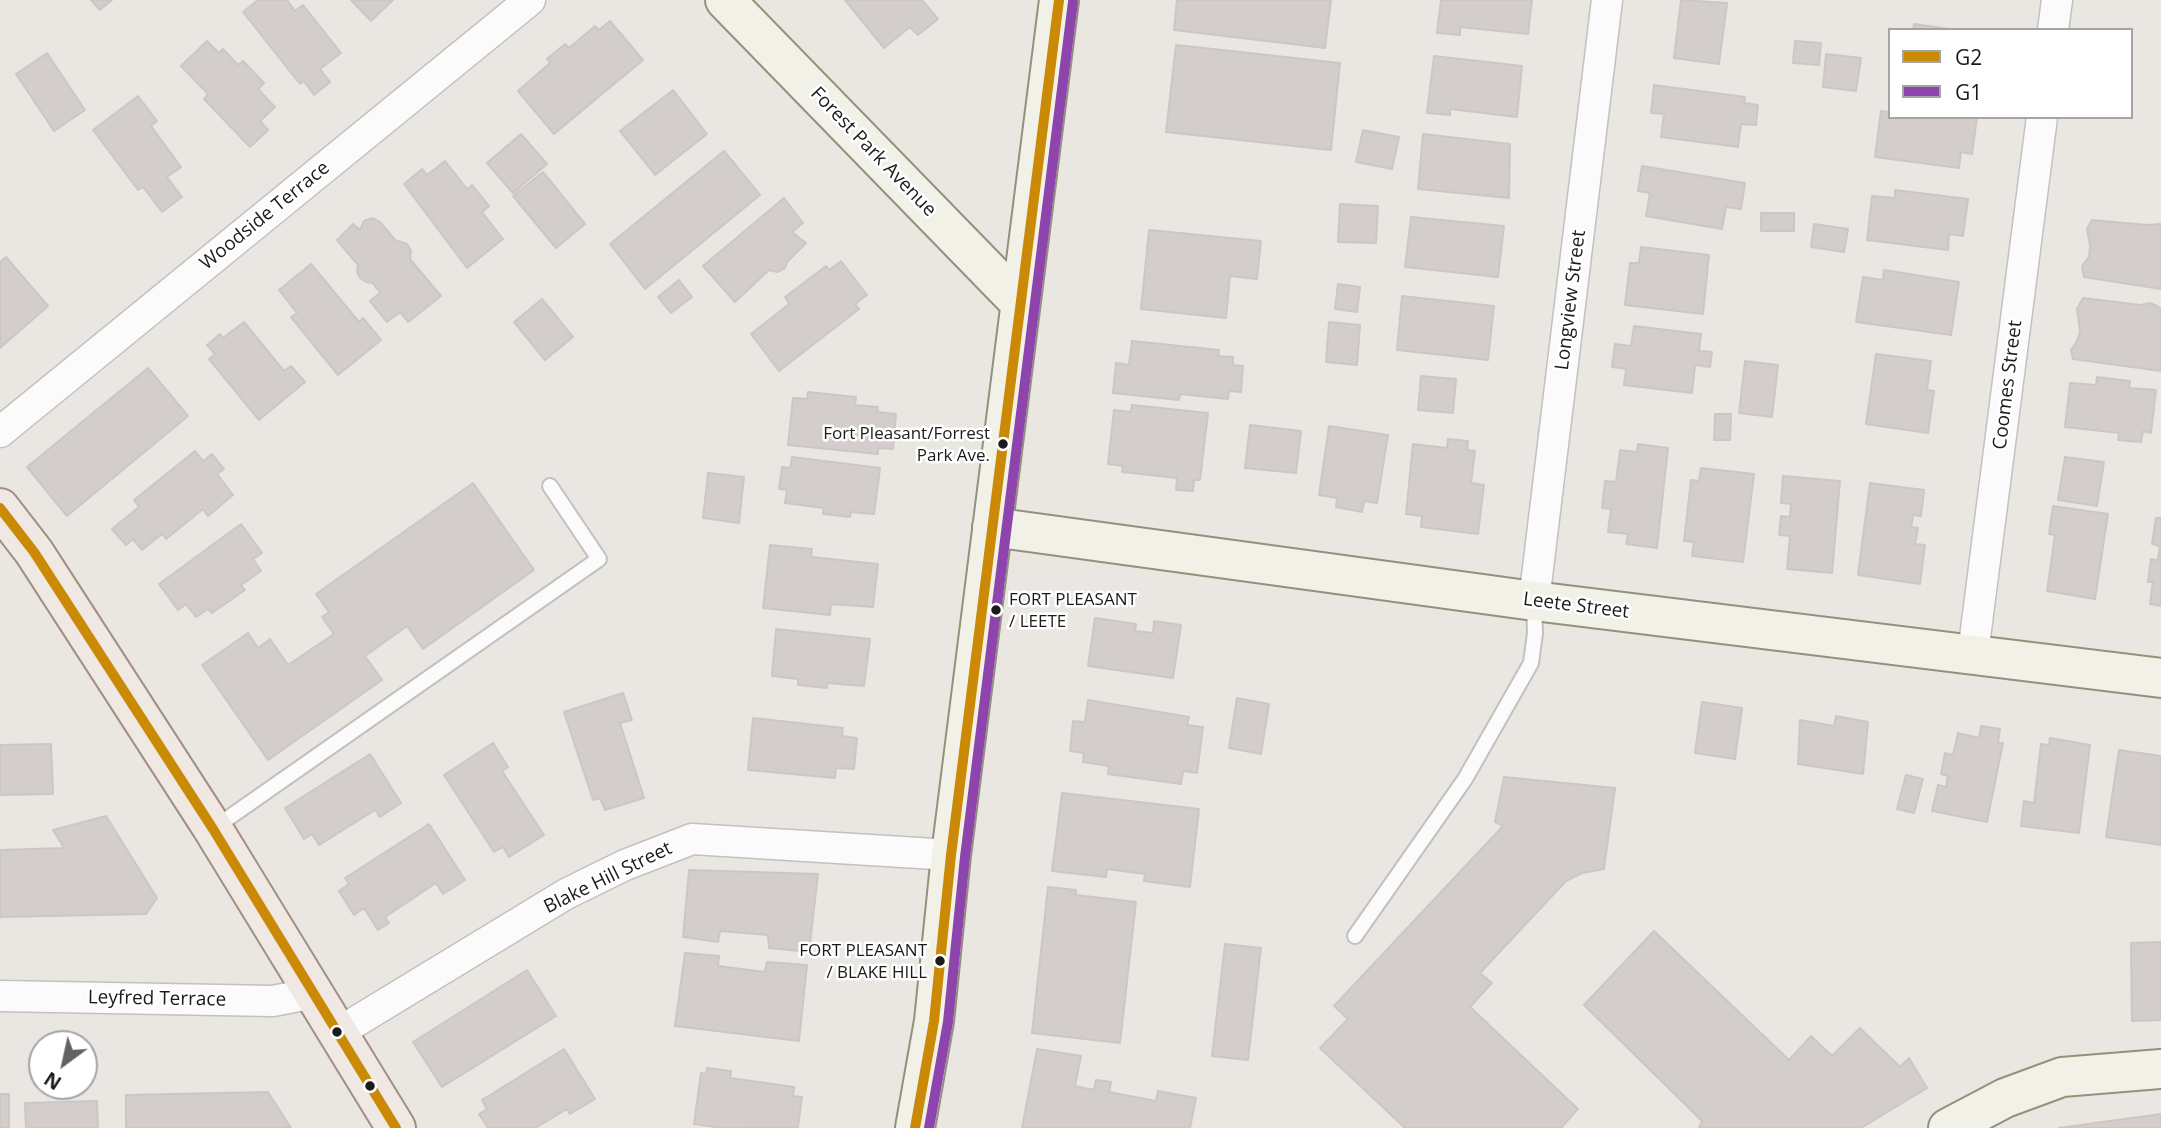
<!DOCTYPE html>
<style>
body{margin:0}
#map{position:relative;width:2161px;height:1128px;overflow:hidden;background:#eae6e2;font-family:"Open Sans",sans-serif}
canvas{display:block}
.legend{position:absolute;left:1888px;top:28px;width:245px;height:91px;box-sizing:border-box;background:#fff;border:2px solid #a4a4a4;margin:0;padding:9px 12px;list-style:none;font-size:21px;color:#1b1b1b}
.legend li{display:flex;align-items:center;gap:14px;height:35px}
.legend b{width:35px;border:2px solid #a4a4a4}
.north{position:absolute;left:28px;top:1030px;width:70px;height:70px;box-sizing:border-box;background:#fff;border:2px solid #a4a4a4;border-radius:50%;rotate:213deg;font-size:19px;font-weight:700;line-height:28px;text-align:center;color:#1b1b1b}
.north::after{content:'';display:block;margin:auto;width:24px;height:32px;background:#636261;clip-path:polygon(50% 0,100% 100%,50% 72%,0 100%)}
</style>
<div id="map">
<canvas width="2161" height="1128"></canvas>
<ul class="legend">
<li><b style="height:9px;background:#cb8a05"></b>G2</li>
<li><b style="height:9px;background:#8e44ad"></b>G1</li>
</ul>
<div class="north">N</div>
</div>
<script>
const c = document.querySelector('canvas').getContext('2d');
c.lineJoin = 'round';
function fill(path, color) { c.fillStyle = color; c.fill(path, 'evenodd'); }
function strokePath(path, color, width, dash) { c.strokeStyle = color; c.lineWidth = width; c.lineCap = dash ? 'butt' : 'round'; c.setLineDash(dash || []); c.stroke(path); }
function drawText(font, color, halo, rows, align = 'center') {
  c.font = font + ' "Open Sans",sans-serif'; c.lineWidth = 5; c.setLineDash([]); c.textBaseline = 'middle'; c.strokeStyle = halo; c.fillStyle = color; for (const [text, x, y, turn = 0] of rows) {
    c.save(); c.translate(x, y); c.rotate((+turn || 0) * Math.PI / 180); c.textAlign = isNaN(turn) ? turn : align; if (halo) c.strokeText(text, 0, 0); c.fillText(text, 0, 0); c.restore();
  }
}
const building = new Path2D(`
 M91,0h21l-12,10z
 M258,0h29l8,11 8,-6 38,48 -21,16 10,13 -16,13 -10,-14 -4,3 -57,-72z
 M351,0h42l-22,21z
 M845,0h77l16,19 -20,16 -8,-8 -26,21z
 M1177,0h154l-6,48 -151,-18z
 M1441,0h91l-4,34 -68,-7v8l-23,-2z
 M1681,0l46,3 -8,61 -45,-6z
 M610,21l33,39 -89,74 -36,-43 32,-28 -3,-4 18,-15 4,4 26,-22 4,4z
 M1914,24l42,6h-43z
 M207,41l12,12 4,-4 15,16 5,-4 21,22 -6,6 17,18 -15,14 8,9 -18,17 -46,-48 4,-5 -27,-28z
 M1795,41l26,2 -2,22 -26,-2z
 M1176,45l164,18 -9,87 -165,-18z
 M47,53l38,57 -31,21 -38,-57z
 M1826,54l35,4 -5,33 -33,-4z
 M1434,56l88,10 -5,51 -67,-8v6l-23,-2z
 M1654,85l91,12 -1,6 14,2 -2,20 -15,-1 -3,23 -77,-10 3,-23 -13,-1z
 M673,90l34,44 -52,41 -35,-44z
 M138,96l19,25 -6,5 30,41 -14,10 15,20 -20,15 -19,-25 -5,3 -45,-60z
 M1881,111l9,1v5h87l-5,37 -11,-2 -2,16 -84,-11z
 M1363,130l36,7 -7,32 -36,-7z
 M521,134l26,30 -34,29 -26,-30z
 M1423,134l87,10 -1,54 -91,-9z
 M724,151l36,44 -115,94 -35,-45z
 M445,161l22,28 5,-4 17,21 -7,6 21,27 -36,29 -63,-84 18,-15 5,6z
 M1642,166l103,17 -4,26 -15,-2 -4,22 -76,-13 4,-23 -12,-2z
 M543,172l42,52 -29,24 -43,-52z
 M1895,190l73,9 -5,37 -14,-2 -1,16 -81,-10 5,-44 23,2z
 M784,198l19,25 -11,9 14,11 -19,19 -2,6 -8,4 -8,-2 -34,32 -32,-36z
 M1340,204l38,2 -2,37 -38,-1z
 M1761,213h33v18h-33z
 M1411,217l93,9 -6,51 -93,-10z
 M373,218l7,4 15,18 12,4 4,7 -1,8 31,37 -33,26 -8,-10 -13,10 -17,-21 10,-8 -7,-10 -7,-1 -6,-4 -3,-6 1,-7 -21,-25 16,-16 7,6 4,-9z
 M2092,220l55,5 14,-1v65l-77,-12 -2,-11 7,-9 1,-12 -3,-16z
 M1814,224l34,5 -4,23 -33,-5z
 M1149,230l112,11 -4,38 -27,-3 -4,42 -85,-9z
 M1641,247l68,8 -6,59 -78,-9 5,-42h9z
 M6,257l42,49 -48,42v-86z
 M841,261l26,34 -12,9 4,5 -80,62 -28,-37 38,-30 -4,-7 41,-31 3,4z
 M311,264l48,58 4,-4 18,22 -43,35 -47,-58 6,-4 -18,-23z
 M1884,270l75,12 -8,53 -95,-13 7,-45 20,3z
 M679,280l13,17 -21,16 -13,-16z
 M1338,284l22,3 -3,25 -22,-3z
 M1402,296l92,10 -6,54 -91,-10z
 M2083,298l58,7 9,-2 11,5v63l-88,-12 -2,-9 6,-9 3,-10 -3,-22z
 M542,299l31,38 -28,23 -31,-38z
 M244,322l40,49 7,-5 14,16 -46,38 -50,-61 6,-5 -8,-9 13,-11 3,4z
 M1329,322l31,3 -3,40 -31,-3z
 M1634,326l67,8 -2,17 13,1 -2,15 -15,-2 -3,28 -68,-8 2,-16 -14,-2 3,-23 16,2z
 M1132,341l87,9 -1,6 15,1v8l10,1 -2,26 -12,-1 -1,8 -48,-5 -1,6 -66,-7 3,-30 13,2z
 M1876,354l55,7 -4,29 7,1 -6,42 -62,-9z
 M1745,361l33,4 -6,52 -33,-4z
 M148,368l40,48 -121,100 -40,-49z
 M1421,376l35,3 -3,34 -35,-3z
 M2097,377l33,4 -1,7 27,2 -5,43 -8,-2 -2,11 -23,-2 1,-7 -54,-6 5,-44 26,2z
 M808,392l48,5 -1,8 23,2 -1,5 19,2 -3,35 -15,-1v6l-90,-9 5,-47 14,1z
 M1132,405l76,8 -8,67h-6l-1,11 -17,-1 1,-12 -55,-6 1,-6 -15,-2 6,-54 17,2z
 M1715,414h16l-1,26h-16z
 M1250,425l51,6 -5,42 -51,-5z
 M1329,426l59,9 -11,68 -13,-2 -2,11 -26,-5 1,-9 -18,-3z
 M1448,439l20,2 -1,9 8,1 -4,32 13,2 -6,49 -57,-7 1,-11 -16,-2 7,-70 34,4z
 M1638,444l30,4 -11,100 -31,-4 2,-10 -20,-2 3,-23 -9,-1 3,-27 11,1 4,-32 17,2z
 M195,451l8,10 9,-7 12,15 -7,5 16,21 -25,21 -5,-7 -37,30 -4,-5 -20,16 -9,-11 -7,6 -14,-16 27,-22 -5,-7z
 M792,457l88,11 -6,46 -23,-2 -1,5 -27,-3 1,-6 -39,-5 2,-13 -8,-1 3,-22 8,1z
 M2065,457l39,5 -7,44 -39,-6z
 M1701,468l53,6 -11,88 -51,-6 2,-14 -10,-1 7,-61 8,1z
 M708,473l36,4 -5,46 -36,-5z
 M1783,476l57,5 -8,92 -45,-4 3,-33 -11,-1 2,-19 9,1 1,-13 -10,-1z
 M473,483l61,87 -111,79 -16,-23 -42,30 17,24 -114,80 -66,-95 46,-32 10,15 12,-9 18,26 46,-31 -12,-17 7,-5 -13,-18z
 M1870,483l54,7 -3,26 -8,-1 -2,12 7,1 -3,16 10,1 -5,39 -62,-9z
 M2053,506l55,8 -13,85 -48,-8 8,-56 -6,-1z
 M2156,518h5v88l-11,-2 3,-22h-5l3,-23 7,1 2,-14 -8,-2z
 M241,524l21,29 -9,6 8,12 -20,14 4,5 -33,23 -4,-4 -12,8 -10,-13 -8,6 -19,-26z
 M770,545l42,4 -1,8 67,7 -5,43 -42,-3 -1,11 -67,-7z
 M1095,618l41,6 -1,7 18,2 1,-12 27,4 -8,53 -85,-12z
 M776,629l94,10 -6,47 -37,-3v5l-29,-3v-6l-26,-3z
 M623,693l9,27 -12,3 24,75 -39,12 -5,-12 -7,2 -29,-88z
 M1237,698l32,6 -8,50 -32,-6z
 M1088,700l101,17 -2,8 16,2 -6,46 -14,-2 -2,13 -73,-10 1,-8 -26,-4 1,-9 -14,-2 3,-30 12,1z
 M1702,702l40,6 -7,51 -40,-6z
 M1836,716l32,6 -5,52 -65,-10 2,-44 34,6z
 M753,718l90,10 -1,8 15,2 -3,31 -18,-1 -1,10 -87,-8z
 M1981,726l19,3 -2,14h5l-16,79 -55,-11 6,-26 8,2 2,-11 -7,-2 4,-21 8,2 5,-22 21,5z
 M2050,738l40,7 -11,88 -58,-7 3,-25 10,2 7,-59 8,1z
 M493,743l15,24 -6,4 42,64 -35,22 -6,-10 -9,5 -50,-77z
 M51,744l2,50 -53,1v-50z
 M2119,750l42,6v89l-55,-8z
 M370,754l31,49 -21,14 -5,-7 -56,35 -7,-11 -8,5 -19,-31z
 M1906,775l17,4 -9,34 -17,-4z
 M1504,777l111,11 -11,81 -22,4 -16,8 -86,92 12,10 -22,24 108,102 -17,19h-156l-85,-80 28,-29 -14,-13 169,-180 -8,-4z
 M1062,793l137,16 -9,78 -46,-6 1,-7 -38,-5 -1,8 -54,-6z
 M106,816l51,82 -11,16 -146,3v-67l64,-2 -11,-18z
 M429,824l36,56 -22,14 -7,-11 -51,34 4,6 -11,7 -14,-22 -10,7 -15,-24 10,-7 -4,-6z
 M689,870l129,4 -9,78 -40,-4 -1,-13 -48,-4 -2,11 -35,-5z
 M1048,887l28,3v5l60,7 -16,141 -88,-10z
 M1654,931l135,129 22,-24 21,20 28,-28 40,39 9,-9 18,30 -66,40h-162l3,-7 -118,-116z
 M2161,942v78l-29,1 -1,-78z
 M1225,944l36,4 -13,112 -36,-4z
 M685,953l34,3 -1,10 47,6 2,-10 40,3 -8,76 -124,-15z
 M527,970l29,46 -114,71 -29,-45z
 M564,1049l31,50 -25,15 -3,-5 -32,19h-47l-9,-14 8,-5 -5,-9z
 M1037,1049l44,7 -6,30 19,4 2,-10 15,2 -2,10 47,9 2,-10 38,7 -6,30h-168z
 M707,1068l24,3 -1,7 64,9 -1,9 9,1 -4,30 -75,1 -29,-4 7,-51 5,1z
 M268,1092l23,36h-165v-33z
 M0,1094h9v34h-9z
 M97,1101l1,27h-72l-1,-25z
 M2161,1114v14h-102z`);
fill(building, '#d3cecb');
strokePath(building, '#cdc7c3', 2);
const lane = new Path2D(`
 M214,828l385,-269 -49,-73
 M1355,936l110,-157 66,-116 4,-30 -1,-31`);
const street = new Path2D(`
 M2053,30l4,-30
 M0,432l530,-432
 M1534,601l73,-601
 M1973,653l69,-536
 M0,996l273,5 41,-8
 M339,1032l227,-138 59,-29 67,-26 259,16`);
const secondary = new Path2D(`
 M725,0l295,303
 M992,527l542,74 627,77
 M915,1128l19,-107 17,-166 108,-855
 M1948,1128l57,-30 57,-21 99,-8`);
const primary = new Path2D(`
 M0,508l34,44 179,277 183,299`);
strokePath(lane, '#c2c1bf', 18);
strokePath(street, '#c2c1bf', 33);
strokePath(secondary, '#94917b', 42);
strokePath(primary, '#a09080', 42);
strokePath(lane, '#fcfbfb', 14);
strokePath(street, '#fcfbfb', 30);
strokePath(secondary, '#f2f1e8', 38);
strokePath(primary, '#f0e8e2', 38);
strokePath(new Path2D(`
 M0,508l34,44 179,277 183,299
 M915,1128l19,-107 17,-166 108,-855`), '#cb8a05', 10);
strokePath(new Path2D(`
 M929,1128l19,-106 17,-165 108,-855`), '#8e44ad', 10);
for (const [x, y, r, color] of [
 [1003,444,6,"#1b1b1b"],
 [996,610,6,"#1b1b1b"],
 [940,961,6,"#1b1b1b"],
 [337,1032,6,"#1b1b1b"],
 [370,1086,6,"#1b1b1b"]
]) { const dot = new Path2D(); dot.arc(x, y, r, 0, 2 * Math.PI); c.fillStyle = color; c.fill(dot); strokePath(dot, '#fff', 2.5); }
drawText('17px', '#1b1b1b', '#fff', [
 ["Fort Pleasant/Forrest",990,434],
 ["Park Ave.",990,456],
 ["FORT PLEASANT",1009,600,"left"],
 ["/ LEETE",1009,622,"left"],
 ["FORT PLEASANT",927,951],
 ["/ BLAKE HILL",927,973]
], 'right');
drawText('19px', '#1b1b1b', '#fff', [
 ["Forest Park Avenue",873,152,46],
 ["Woodside Terrace",265,216,-39],
 ["Longview Street",1571,300,-83],
 ["Coomes Street",2008,385,-83],
 ["Leete Street",1576,606,7],
 ["Blake Hill Street",608,878,-26],
 ["Leyfred Terrace",157,999,1]
]);
</script>
